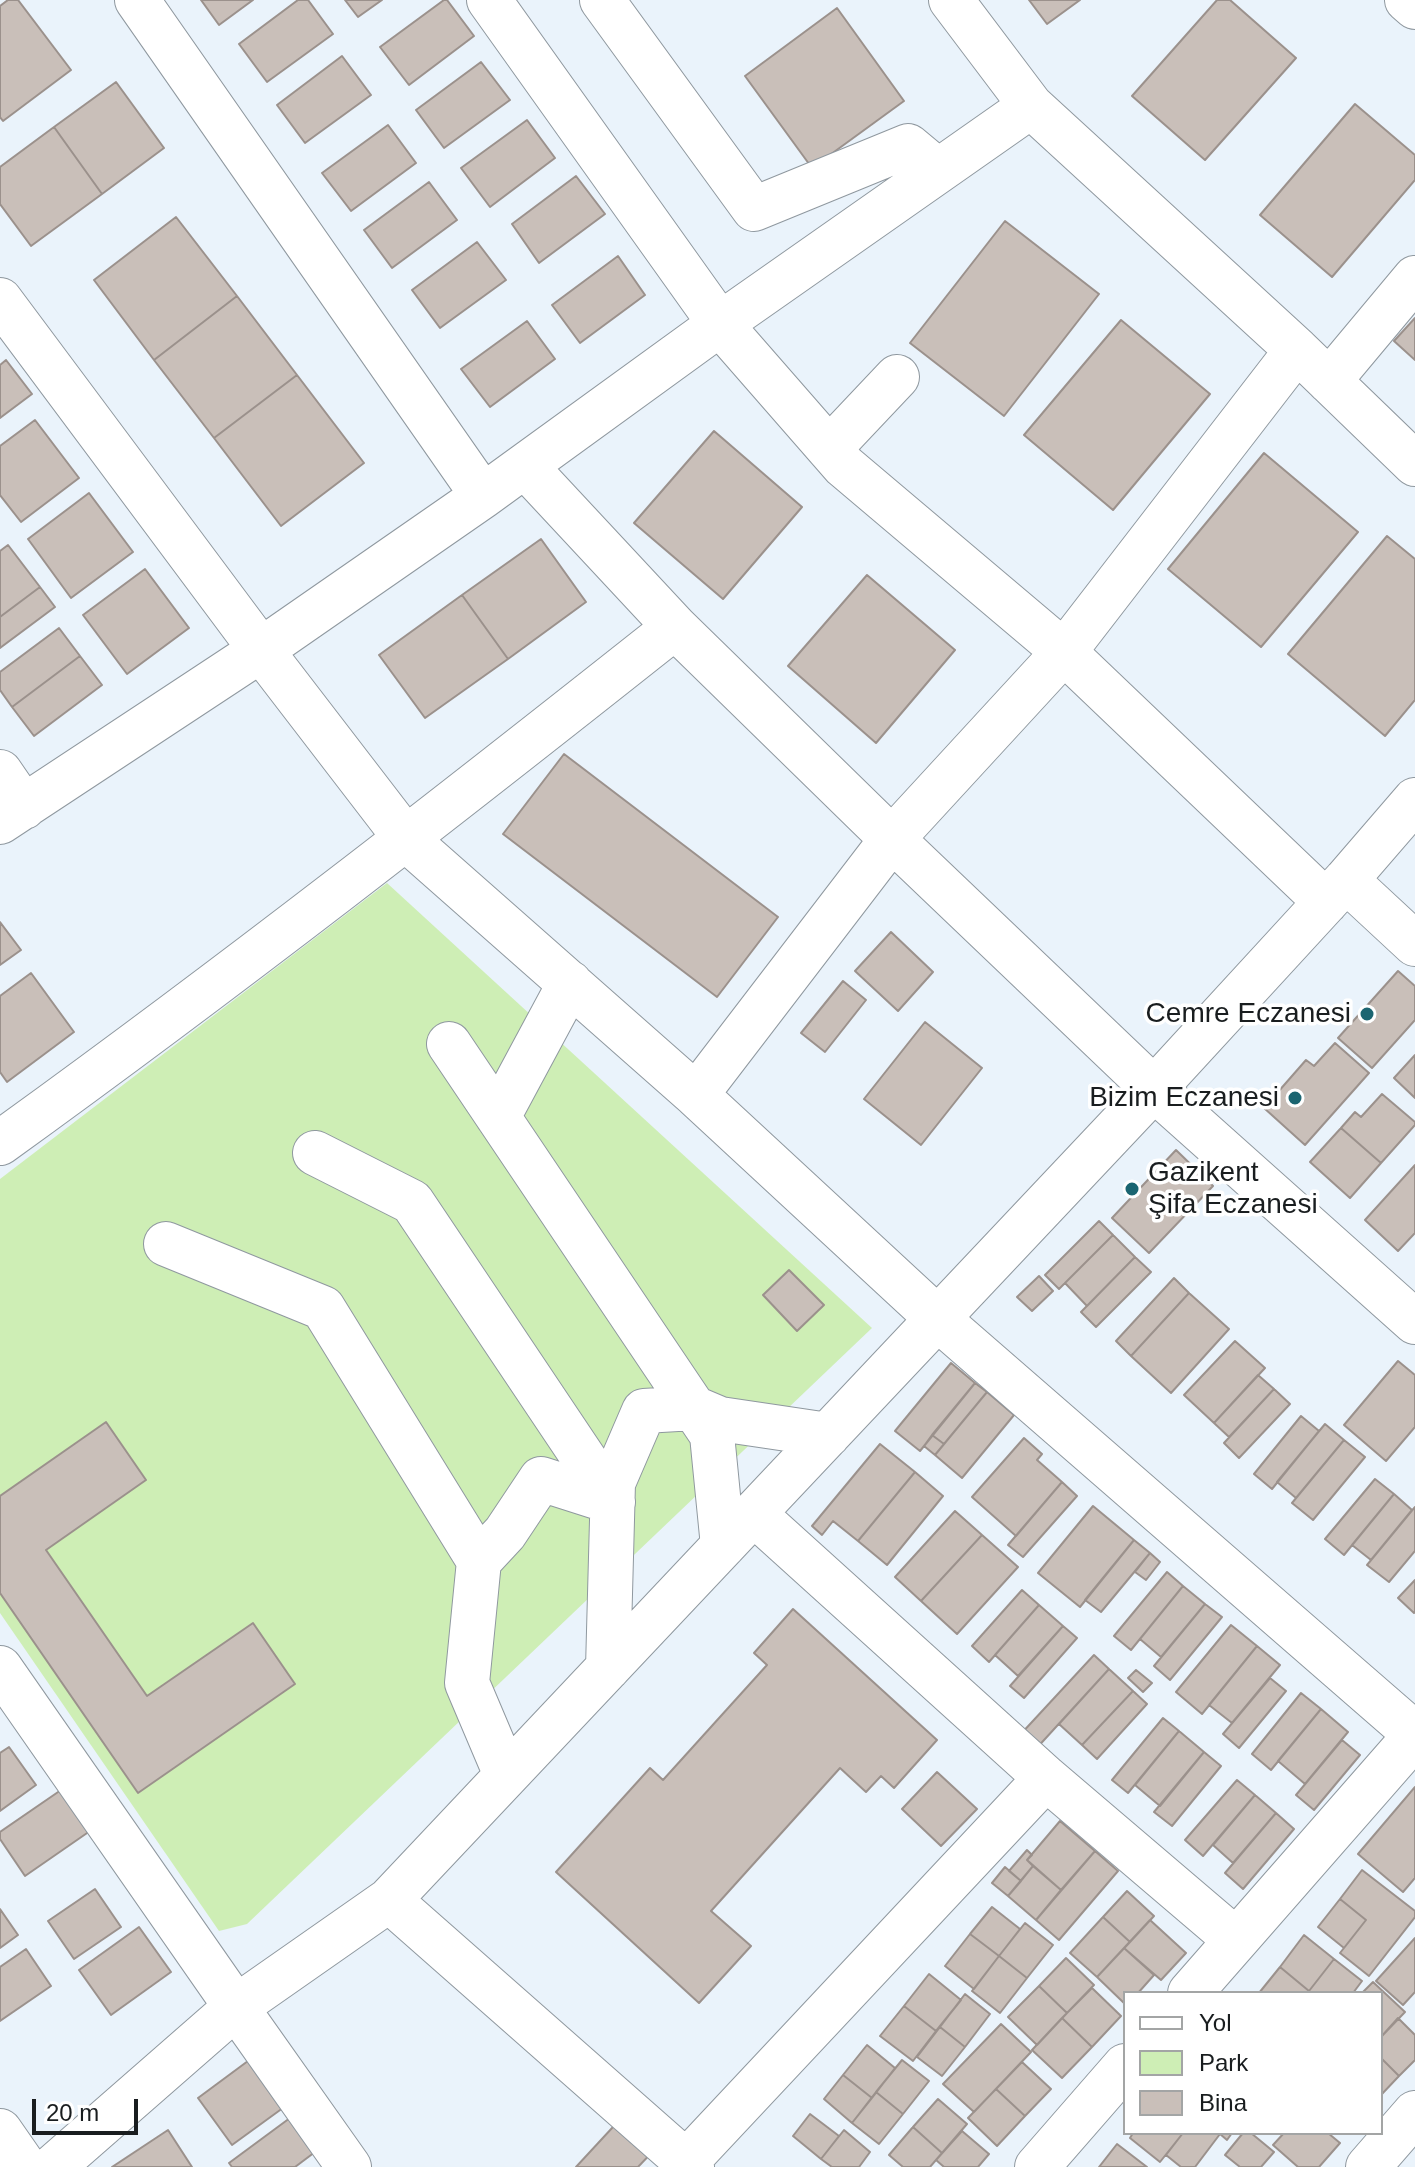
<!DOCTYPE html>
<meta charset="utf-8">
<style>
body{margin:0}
#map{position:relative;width:1415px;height:2167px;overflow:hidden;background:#eaf3fb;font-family:Helvetica,sans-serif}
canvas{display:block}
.legend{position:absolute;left:1123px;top:1991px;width:260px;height:144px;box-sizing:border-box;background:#fff;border:2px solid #a3a5a5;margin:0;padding:10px 14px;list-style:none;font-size:24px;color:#191d1f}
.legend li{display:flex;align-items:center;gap:16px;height:40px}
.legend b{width:40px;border:2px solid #a3a5a5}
.scale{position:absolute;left:32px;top:2099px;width:106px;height:36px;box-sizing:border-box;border:4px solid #191d1f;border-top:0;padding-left:10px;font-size:24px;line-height:28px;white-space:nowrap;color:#191d1f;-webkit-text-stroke:6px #fff;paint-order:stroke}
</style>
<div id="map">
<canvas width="1415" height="2167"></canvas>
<ul class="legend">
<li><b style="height:10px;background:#fff"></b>Yol</li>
<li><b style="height:22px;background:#ceeeb5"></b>Park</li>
<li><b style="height:22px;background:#c9bfb9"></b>Bina</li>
</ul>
<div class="scale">20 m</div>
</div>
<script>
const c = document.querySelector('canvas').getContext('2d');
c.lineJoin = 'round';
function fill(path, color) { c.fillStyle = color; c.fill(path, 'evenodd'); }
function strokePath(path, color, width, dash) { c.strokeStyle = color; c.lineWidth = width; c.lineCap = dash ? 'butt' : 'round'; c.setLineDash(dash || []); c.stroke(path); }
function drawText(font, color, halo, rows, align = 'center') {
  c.font = font + ' Helvetica,sans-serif'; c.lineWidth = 7; c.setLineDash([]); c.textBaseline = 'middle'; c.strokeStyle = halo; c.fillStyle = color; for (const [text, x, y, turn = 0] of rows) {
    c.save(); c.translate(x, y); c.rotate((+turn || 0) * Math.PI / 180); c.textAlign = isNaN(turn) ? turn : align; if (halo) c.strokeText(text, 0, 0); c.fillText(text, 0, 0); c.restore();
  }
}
fill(new Path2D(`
 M387,883l485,445 -625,596 -28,7 -219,-318v-434z`), '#ceeeb5');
const building = new Path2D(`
 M8,0h10l53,70 -68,51 -3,-4v-111z
 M201,0h52l-34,25z
 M298,0h10l25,34 -66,48 -28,-38z
 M345,0h37l-24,17z
 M444,0h3l27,36 -65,49 -29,-38z
 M1029,0h51l-33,24z
 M1217,0h13l66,58 -91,102 -73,-64z
 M837,8l67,93 -92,67 -67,-92z
 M342,56l29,39 -66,48 -28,-38z
 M481,62l29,38 -66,48 -28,-38z
 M116,82l48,66 -62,46 -48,-67z
 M1355,104l60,51v25l-83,97 -72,-62z
 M527,120l28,38 -65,49 -29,-39z
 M388,125l28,38 -65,48 -29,-38z
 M54,127l48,67 -71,52 -31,-42v-37z
 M576,176l29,38 -66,49 -27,-39z
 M429,182l28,38 -65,48 -28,-38z
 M176,217l61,79 -83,64 -60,-80z
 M1005,221l94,73 -95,122 -94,-73z
 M477,242l29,38 -66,48 -28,-38z
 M618,256l27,39 -65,48 -28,-38z
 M237,296l60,79 -83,63 -60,-78z
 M1415,318v42l-21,-19z
 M1121,320l89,74 -97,116 -89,-75z
 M527,321l28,38 -65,48 -29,-38z
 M6,360l26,34 -32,24v-53z
 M297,375l67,88 -83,63 -67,-88z
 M35,420l44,58 -58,44 -21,-27v-49z
 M714,431l88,76 -79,92 -89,-76z
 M1264,453l94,79 -97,115 -93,-78z
 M89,493l44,59 -62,46 -43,-59z
 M1387,536l28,23v141l-30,36 -97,-82z
 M541,539l45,63 -78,57 -46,-64z
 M8,545l32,42 -40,30v-66z
 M145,569l44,59 -62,46 -44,-59z
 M867,575l88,75 -79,93 -88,-77z
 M40,587l15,20 -55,41v-31z
 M462,595l46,64 -83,59 -46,-63z
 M59,628l21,28 -68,51 -12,-17v-18z
 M80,656l22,29 -68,51 -22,-29z
 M564,754l214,163 -61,80 -214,-163z
 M0,922l21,28 -21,15z
 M891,932l42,40 -35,39 -43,-40z
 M1398,971l17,15v34l-43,48 -34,-30z
 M31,973l43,59 -67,50 -7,-10v-76z
 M843,981l23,19 -41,52 -24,-19z
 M925,1022l57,46 -61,77 -57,-46z
 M1335,1043l34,30 -64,72 -41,-37 42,-48 8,6z
 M1415,1055v43l-21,-20z
 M1382,1094l33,28v3l-34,38 -40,-35 14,-16 6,5z
 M1341,1128l40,35 -31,35 -40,-36z
 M1176,1150l37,36 -64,67 -37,-35z
 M1415,1165v68l-17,18 -33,-31z
 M1099,1221l14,14 -54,54 -14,-14z
 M1113,1235l22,22 -48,49 -22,-23z
 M1135,1257l16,15 -55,55 -15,-15z
 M789,1270l35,35 -27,26 -34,-36z
 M1039,1276l14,15 -21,20 -15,-14z
 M1174,1278l15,15 -58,63 -15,-15z
 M1189,1293l40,36 -58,64 -40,-37z
 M1235,1341l30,27 -51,55 -30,-28z
 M1398,1361l17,14v52l-29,34 -42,-36z
 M951,1363l24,20 -55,68 -25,-20z
 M1258,1375l16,14 -45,48 -15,-14z
 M975,1383l12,9 -43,52 -12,-9z
 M1274,1389l16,15 -51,54 -15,-15z
 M987,1392l27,23 -52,63 -27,-23z
 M1301,1416l18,15 -47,58 -18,-15z
 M106,1422l40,58 -100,70 101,146 106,-73 42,61 -157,109 -138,-200v-97z
 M1325,1424l19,16 -48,58 -19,-16z
 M932,1435l12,9 -9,11 -11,-9z
 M1024,1438l18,16 -5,6 25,22 -46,54 -44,-39z
 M1344,1440l21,17 -52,63 -21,-17z
 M880,1444l35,28 -57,69 -25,-20 -11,14 -10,-9z
 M915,1472l28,24 -56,69 -29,-24z
 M1375,1479l19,15 -50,61 -19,-16z
 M1062,1482l15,14 -54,61 -15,-12z
 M1394,1494l18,16 -41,50 -19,-15z
 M1093,1506l41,34 -54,67 -42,-34z
 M1415,1507v44l-26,31 -22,-17z
 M955,1511l27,24 -61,66 -26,-24z
 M982,1535l36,32 -61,67 -36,-33z
 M1134,1540l16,13 -49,59 -16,-12z
 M1150,1553l10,9 -14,18 -11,-8z
 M1167,1572l16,14 -52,64 -17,-14z
 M1415,1580v31l-1,2 -16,-15z
 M1183,1586l22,18 -44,53 -21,-18z
 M1022,1590l17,15 -50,57 -17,-16z
 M1205,1604l17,13 -52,63 -16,-14z
 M1039,1605l24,21 -45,50 -23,-21z
 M793,1609l144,131 -43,48 -13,-12 -15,16 -26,-24 -129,143 40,35 -52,57 -143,-131 94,-104 13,12 104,-115 -13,-12z
 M1231,1625l26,21 -55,68 -26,-22z
 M1063,1626l14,12 -53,60 -14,-12z
 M1257,1646l23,19 -48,58 -23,-18z
 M1094,1655l15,14 -75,82 -15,-15z
 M1109,1669l24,22 -51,54 -23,-21z
 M1136,1670l16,13 -9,9 -15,-14z
 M1270,1678l16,13 -47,57 -16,-14z
 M1133,1691l14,13 -50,55 -15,-14z
 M1301,1693l20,16 -50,61 -19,-16z
 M1321,1709l27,23 -43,52 -27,-23z
 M1163,1718l16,13 -51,62 -16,-13z
 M1179,1731l25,21 -44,54 -25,-21z
 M1342,1740l18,15 -46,55 -18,-15z
 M9,1747l27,38 -36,26v-58z
 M1204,1752l17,14 -49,60 -18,-14z
 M937,1772l40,37 -36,37 -39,-37z
 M1237,1780l18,15 -52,61 -18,-16z
 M1415,1787v91l-12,14 -45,-38z
 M61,1790l29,41 -65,45 -25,-37v-7z
 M1255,1795l21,18 -43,50 -20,-18z
 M1276,1813l18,16 -51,60 -18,-16z
 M1060,1821l35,30 -34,39 -34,-30z
 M1027,1850l5,5 -5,5 6,6 -12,15 -12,-10z
 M1095,1851l23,20 -59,69 -23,-20z
 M1033,1866l28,24 -25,30 -28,-24z
 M1005,1867l16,14 -13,15 -16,-13z
 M1362,1870l53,41v6l-46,59 -29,-23 26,-33 -26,-21z
 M95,1889l26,38 -47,32 -26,-38z
 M1127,1891l27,25 -24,26 -27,-25z
 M1340,1899l26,21 -22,28 -26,-21z
 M992,1907l28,22 -21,27 -29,-22z
 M0,1909l18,26 -18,13z
 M1103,1917l27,25 -33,35 -27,-24z
 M1150,1920l36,33 -25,27 -37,-32z
 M1025,1923l28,22 -26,33 -28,-22z
 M139,1927l32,45 -60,43 -32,-45z
 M970,1934l29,22 -25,33 -29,-23z
 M1304,1935l30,24 -25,32 -29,-24z
 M1415,1938v54l-12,13 -27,-24z
 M1124,1948l30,27 -16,18h-13v11l-28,-27z
 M26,1949l25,37 -51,35v-54z
 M999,1956l28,22 -27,35 -28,-22z
 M1066,1958l28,27 -27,28 -28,-27z
 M1334,1959l28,22 -9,12h-41l-3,-2z
 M1280,1967l29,24 -1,2h-49z
 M929,1974l32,26 -25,31 -32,-25z
 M1373,1982l32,30 -24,25v-44h-19z
 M1039,1986l28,27 -30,32 -29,-28z
 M1092,1988l29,28 -29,31 -30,-29z
 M965,1994l25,20 -25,33 -25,-20z
 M904,2006l32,25 -23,30 -33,-25z
 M1062,2018l30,29 -30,31 -30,-28z
 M1398,2018l17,17v25l-16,16 -18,-18v-21z
 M1001,2024l30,28 -57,60 -31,-28z
 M940,2027l25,20 -23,29 -25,-19z
 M867,2045l28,23 -23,30 -29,-23z
 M252,2058l35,47 -55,40 -34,-47z
 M1381,2058l18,18 -18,19z
 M902,2060l27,21 -26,33 -27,-22z
 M1022,2062l29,27 -26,27 -29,-27z
 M843,2075l29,23 -20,25 -28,-24z
 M996,2089l29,27 -28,30 -29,-28z
 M876,2092l27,22 -24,30 -27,-21z
 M938,2099l29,25 -25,29 -29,-26z
 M625,2114l34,31 -21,22h-62z
 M810,2114l29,22 -18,23 -28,-23z
 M294,2115l25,34 -24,18h-63l-3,-4z
 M913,2127l29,26 -12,14h-27l-14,-12z
 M168,2130l24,37h-80z
 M844,2130l26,22 -11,15h-27l-11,-8z
 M962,2131l27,23 -11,13h-34l-8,-7z
 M1133,2133h50l-23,29 -30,-24z
 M1183,2133h49l-5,7 -7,-6 -25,33h-14l-15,-12z
 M1243,2133h8l23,19 -13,15h-21l-15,-12z
 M1284,2133h44l12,10 -21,24h-21l-25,-22z
 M1117,2144l30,23h-48z`);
fill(building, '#c9bfb9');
strokePath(building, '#9b918c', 2);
const minor = new Path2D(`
 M137,0l346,496
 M489,0l231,324 124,142 220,186 262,250
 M602,0l152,209 154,-63 30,25
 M951,0l80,106 266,244 118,114
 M1407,0l8,7
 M0,300l261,350 146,190 289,255 242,224 477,415
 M1329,381l86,-103
 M829,449l68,-72
 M525,466l150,161 217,212 262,250 261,233
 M0,772l24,35
 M0,822l261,-172 222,-154 237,-172 311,-218
 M1346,880l69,64
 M449,1044l263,391 11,111
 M696,1095l196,-256 172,-187 233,-302
 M498,1117l72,-134
 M0,1143c230,-166 453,-340 675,-516
 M315,1153l97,49 201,300
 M166,1244l157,64 156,253 -12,122 39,92
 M754,1514l292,264 190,162
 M479,1561l26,-28 36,-54 72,23
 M0,1668l236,339 113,160
 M608,1668l5,-185 31,-72 50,-3 26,11 108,16
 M389,1900l303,267
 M1190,1993l225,-257
 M0,2131l25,36
 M686,2162l360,-384
 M53,2167l183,-160 153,-107 765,-811 192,-209 69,-80
 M1037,2167l88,-101
 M1368,2167l47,-54`);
strokePath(minor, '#8f989f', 46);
strokePath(minor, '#fff', 44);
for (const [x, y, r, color] of [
 [1367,1014,8,"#1b6571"],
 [1295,1098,8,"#1b6571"],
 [1132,1189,8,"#1b6571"]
]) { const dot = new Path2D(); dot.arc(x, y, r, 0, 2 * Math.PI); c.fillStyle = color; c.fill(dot); strokePath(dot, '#fff', 3); }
drawText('28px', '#191d1f', '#fff', [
 ["Cemre Eczanesi",1351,1014],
 ["Bizim Eczanesi",1279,1098],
 ["Gazikent",1148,1173,"left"],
 ["Şifa Eczanesi",1148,1205,"left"]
], 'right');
</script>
